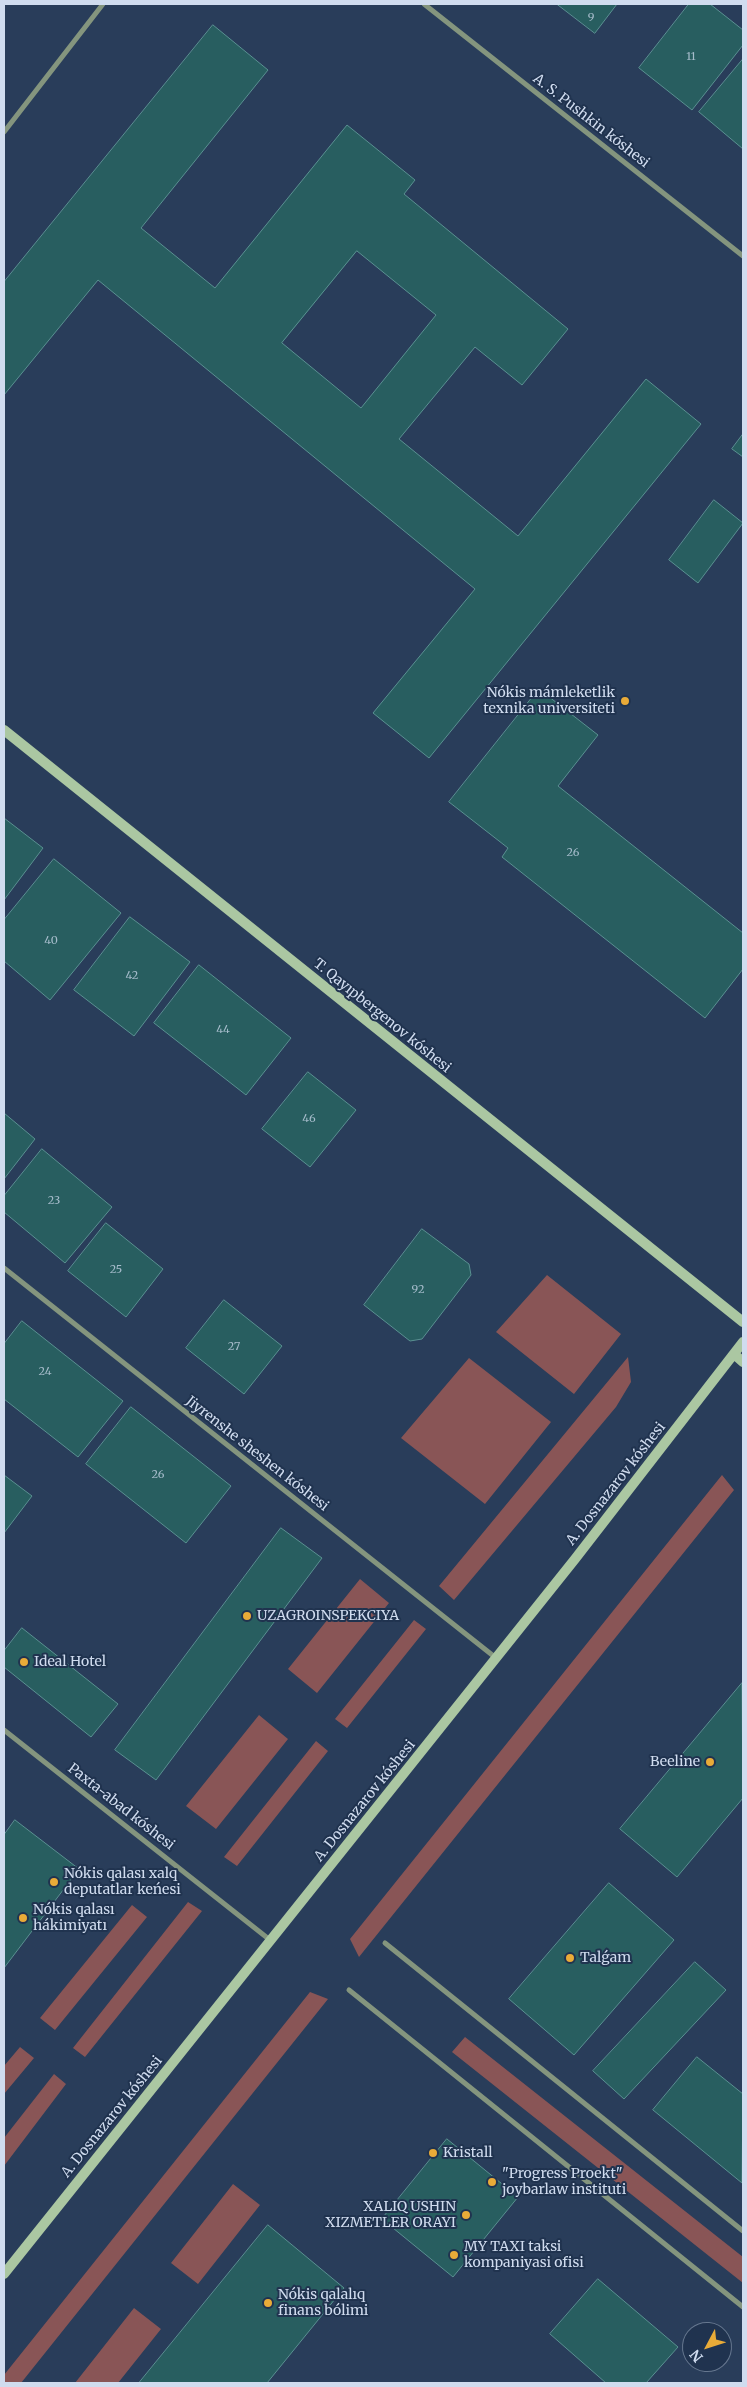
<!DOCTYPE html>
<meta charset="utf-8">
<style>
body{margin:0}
#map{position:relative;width:747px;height:2387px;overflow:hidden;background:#293d5a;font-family:Merriweather,serif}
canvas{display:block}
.frame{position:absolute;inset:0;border:5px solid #d0dcef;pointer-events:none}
.north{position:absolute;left:682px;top:2322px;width:50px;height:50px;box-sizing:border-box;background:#20334f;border:1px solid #66778f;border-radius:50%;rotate:230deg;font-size:14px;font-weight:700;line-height:20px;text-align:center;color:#d0dcef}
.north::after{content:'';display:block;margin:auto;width:18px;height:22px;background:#e9ab38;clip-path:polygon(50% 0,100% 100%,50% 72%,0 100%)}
</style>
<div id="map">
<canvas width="747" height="2387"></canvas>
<div class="frame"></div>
<div class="north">N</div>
</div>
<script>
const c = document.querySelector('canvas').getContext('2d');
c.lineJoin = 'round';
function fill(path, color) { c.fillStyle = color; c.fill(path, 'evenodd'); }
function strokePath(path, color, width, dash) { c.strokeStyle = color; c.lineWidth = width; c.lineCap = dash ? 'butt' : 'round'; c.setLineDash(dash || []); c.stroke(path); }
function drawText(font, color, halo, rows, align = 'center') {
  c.font = font + ' Merriweather,serif'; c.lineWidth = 4; c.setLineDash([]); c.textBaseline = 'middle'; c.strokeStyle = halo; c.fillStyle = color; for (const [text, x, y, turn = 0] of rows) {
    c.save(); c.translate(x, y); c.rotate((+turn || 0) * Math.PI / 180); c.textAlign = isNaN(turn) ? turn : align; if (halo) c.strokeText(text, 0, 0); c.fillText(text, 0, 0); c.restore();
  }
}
fill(new Path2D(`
 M547,1275l74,59 -47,60 -78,-62z
 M628,1357l3,25 -15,25 -162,193 -15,-14z
 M469,1358l82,64 -66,82 -84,-66z
 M722,1475l12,15 -375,467 -9,-18z
 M360,1579l29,24 -72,90 -29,-24z
 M414,1620l12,9 -79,99 -12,-9z
 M259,1715l29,24 -72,90 -30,-23z
 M316,1741l12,10 -91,115 -13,-9z
 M188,1902l14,9 -117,146 -12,-9z
 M132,1905l15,12 -92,113 -15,-12z
 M310,1992l18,7 -307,384h-17v-8z
 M465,2037l278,220v26l-291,-231z
 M20,2047l14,11 -30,36v-28z
 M54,2074l12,10 -62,82v-28z
 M233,2184l27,21 -62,79 -27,-21z
 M134,2308l27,21 -43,54h-43z`), '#895556');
const building = new Path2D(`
 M557,4h60l-22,29z
 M689,4h21l33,26v15l-51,65 -53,-42z
 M213,25l55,45 -127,158 74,60 132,-163 68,55 -11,14 164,135 -46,56 -47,-38 -76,92 119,97 128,-157 55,45 -272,334 -56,-45 102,-124 -377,-309 -94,115v-113zM357,251l79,64 -75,93 -79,-65z
 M743,59v90l-44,-37z
 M743,434v23l-11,-8z
 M714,500l29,23 -45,60 -29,-23z
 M539,689l59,46 -40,51 185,147v36l-38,49 -203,-161 6,-9 -59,-46z
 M4,818l39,30 -39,52z
 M54,859l67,54 -71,87 -46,-39v-41z
 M130,917l60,45 -56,74 -60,-46z
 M199,965l92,73 -45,57 -92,-72z
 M308,1072l48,38 -46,57 -48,-38z
 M4,1113l31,26 -31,40z
 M42,1149l70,58 -47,56 -61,-51v-16z
 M106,1223l57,46 -37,48 -58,-46z
 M422,1229l47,35 2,11 -49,64 -12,2 -46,-36z
 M224,1300l58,46 -38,48 -58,-46z
 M22,1321l101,80 -45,56 -74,-58v-55z
 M131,1407l100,79 -45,57 -100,-79z
 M4,1475l28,21 -28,37z
 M281,1528l41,30 -166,222 -41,-30z
 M22,1628l96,76 -27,33 -87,-70v-16z
 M742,1683l1,115 -66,79 -57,-48z
 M15,1820l64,49 -75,99v-133z
 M609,1883l65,57 -100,115 -65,-56z
 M695,1962l31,28 -102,109 -31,-28z
 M697,2057l46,37 -1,89 -89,-73z
 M447,2139l71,58 -65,80 -71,-58z
 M268,2225l76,63 -77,95h-128z
 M598,2279l80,68 -32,36h-40l-56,-49z`);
fill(building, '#285e60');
strokePath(building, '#5a9091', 1);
strokePath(new Path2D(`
 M424,4l319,252
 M4,132l99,-128
 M4,1268l492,390
 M4,1730l266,210
 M385,1943l358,288
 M349,1990l394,317`), '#84957e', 5);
strokePath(new Path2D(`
 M4,730l739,592
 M734,1354l9,8
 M4,2274l571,-715 168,-217`), '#abc7a2', 10);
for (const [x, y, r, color] of [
 [625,701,5,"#e9ab38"],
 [247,1616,5,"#e9ab38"],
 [24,1662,5,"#e9ab38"],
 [710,1762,5,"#e9ab38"],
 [54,1882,5,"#e9ab38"],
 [23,1918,5,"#e9ab38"],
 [570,1958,5,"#e9ab38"],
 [433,2153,5,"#e9ab38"],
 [492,2182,5,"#e9ab38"],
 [466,2215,5,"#e9ab38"],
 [454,2255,5,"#e9ab38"],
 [268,2303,5,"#e9ab38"]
]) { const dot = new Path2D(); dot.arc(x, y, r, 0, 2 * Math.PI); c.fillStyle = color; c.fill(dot); strokePath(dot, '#20334f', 2); }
drawText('11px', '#a6bccb', null, [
 ["9",591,18],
 ["11",691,57],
 ["26",573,853],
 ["40",51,941],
 ["42",132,976],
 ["44",223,1030],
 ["46",309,1119],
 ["23",54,1201],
 ["25",116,1270],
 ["92",418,1290],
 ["27",234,1347],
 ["24",45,1372],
 ["26",158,1475]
]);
drawText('14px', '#d0dcef', '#20334f', [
 ["A. S. Pushkin kóshesi",591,121,38],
 ["T. Qayıpbergenov kóshesi",382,1016,39],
 ["Jiyrenshe sheshen kóshesi",257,1454,38],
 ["A. Dosnazarov kóshesi",616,1484,-52],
 ["A. Dosnazarov kóshesi",365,1801,-51],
 ["Paxta-abad kóshesi",121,1807,38],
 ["A. Dosnazarov kóshesi",112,2117,-51]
]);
drawText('14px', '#d0dcef', '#20334f', [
 ["Nókis mámleketlik",615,693,"right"],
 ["texnika universiteti",615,709,"right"],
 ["UZAGROINSPEKCIYA",257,1616],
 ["Ideal Hotel",34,1662],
 ["Beeline",700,1762,"right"],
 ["Nókis qalası xalq",64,1874],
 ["deputatlar keńesi",64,1890],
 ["Nókis qalası",33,1910],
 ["hákimiyatı",33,1926],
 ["Talǵam",580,1958],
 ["Kristall",443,2153],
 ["\"Progress Proekt\"",502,2174],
 ["joybarlaw instituti",502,2190],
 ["XALIQ USHIN",456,2207,"right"],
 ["XIZMETLER ORAYI",456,2223,"right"],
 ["MY TAXI taksi",464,2247],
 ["kompaniyasi ofisi",464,2263],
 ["Nókis qalalıq",278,2295],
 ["finans bólimi",278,2311]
], 'left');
</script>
